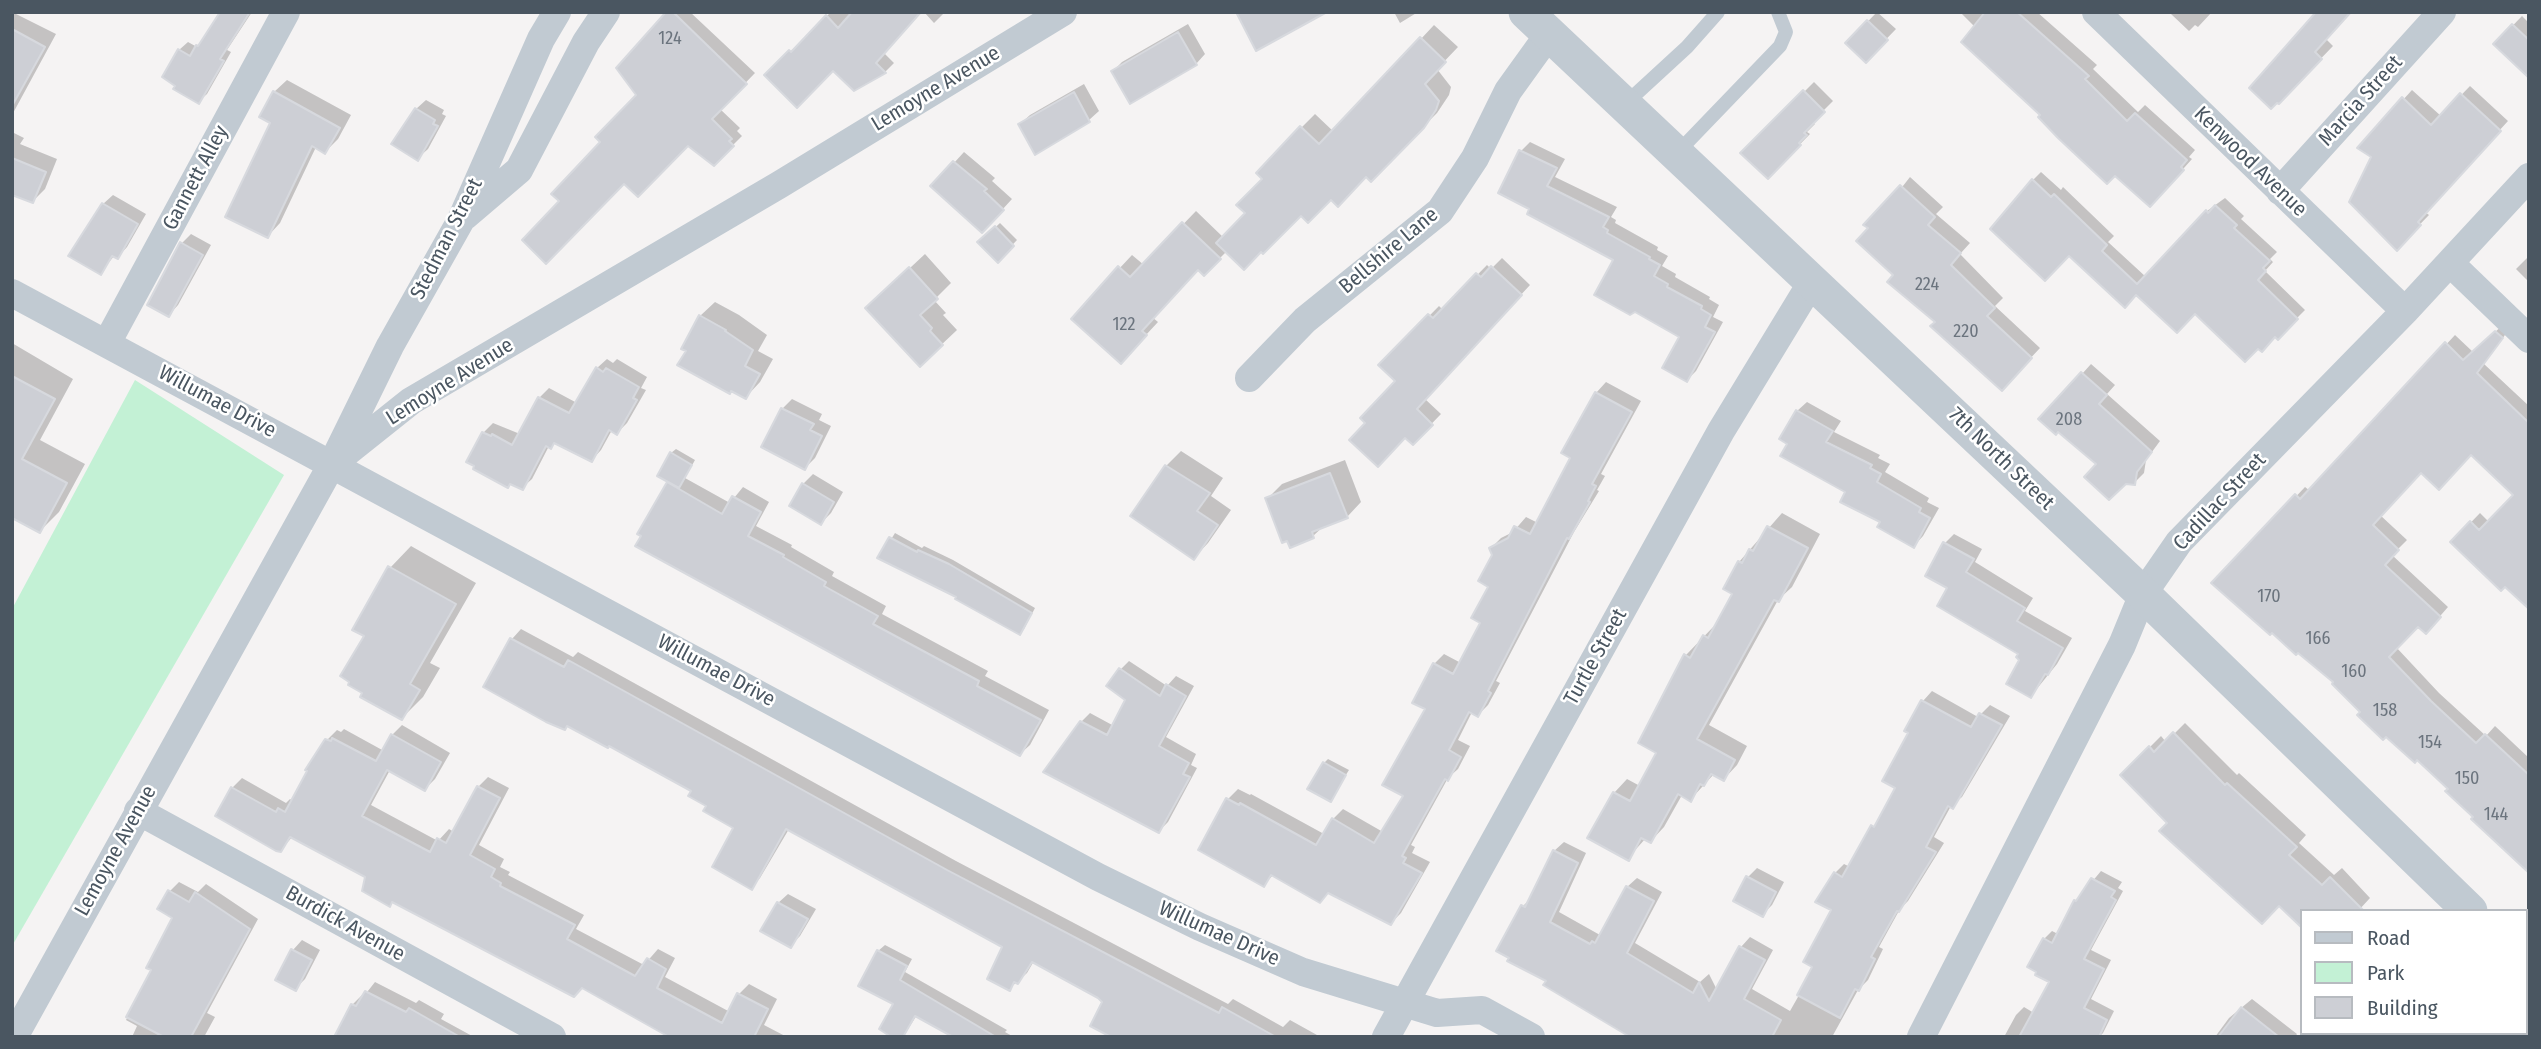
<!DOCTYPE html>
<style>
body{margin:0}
#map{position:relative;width:2541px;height:1049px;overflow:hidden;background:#f5f3f3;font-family:"Fira Sans Condensed",sans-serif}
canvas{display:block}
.frame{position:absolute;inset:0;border:14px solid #4a5661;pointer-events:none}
.legend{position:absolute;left:2300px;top:909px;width:228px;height:126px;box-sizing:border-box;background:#fff;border:2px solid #b7bbc0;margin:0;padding:9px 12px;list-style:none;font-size:21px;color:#4a5661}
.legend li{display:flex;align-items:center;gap:14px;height:35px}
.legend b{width:35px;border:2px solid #b7bbc0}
</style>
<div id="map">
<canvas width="2541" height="1049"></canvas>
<div class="frame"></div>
<ul class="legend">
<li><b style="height:9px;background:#c1cad2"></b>Road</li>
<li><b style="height:19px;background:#c3f1d5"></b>Park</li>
<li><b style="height:19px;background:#cdcfd5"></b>Building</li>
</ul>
</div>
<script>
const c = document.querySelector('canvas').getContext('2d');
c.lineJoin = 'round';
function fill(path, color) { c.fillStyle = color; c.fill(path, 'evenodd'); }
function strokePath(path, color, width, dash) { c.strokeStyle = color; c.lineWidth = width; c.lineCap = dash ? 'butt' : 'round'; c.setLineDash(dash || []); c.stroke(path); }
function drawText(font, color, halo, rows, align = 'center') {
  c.font = font + ' "Fira Sans Condensed",sans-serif'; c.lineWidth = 5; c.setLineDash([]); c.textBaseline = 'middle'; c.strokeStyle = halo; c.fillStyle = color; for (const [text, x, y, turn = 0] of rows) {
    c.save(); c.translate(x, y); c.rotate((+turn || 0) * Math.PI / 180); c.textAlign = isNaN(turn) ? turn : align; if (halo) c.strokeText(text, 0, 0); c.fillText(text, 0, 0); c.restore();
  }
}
fill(new Path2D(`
 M135,380l149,95 -272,471v-337z`), '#c3f1d5');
fill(new Path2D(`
 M12,12l44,22 -44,81z
 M222,12h30l-25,38 4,2 -24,42 -9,8 -20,-17 1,-35 9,-8 9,5 9,-9z
 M669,12h21l65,61 -35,36 20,19 -3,3 5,5 -28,28 -26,-21 -64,38 -62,20 76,-106z
 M831,12h89l-36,41 10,10 -9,9 -30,17 -22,-21 -67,7z
 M924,12h21l-11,11z
 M1394,12h24l-18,11z
 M1877,12l19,17 -30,31 -19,-17z
 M1960,12h77l60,53 -4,4 45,43 7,-7 50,45 -6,7 3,2 -33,37 -116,-81 -68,-88z
 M2173,12h39l-14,15 -3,-2 -6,6 -18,-17z
 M2319,12l7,27 7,7 -54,56z
 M2522,16l7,7v53l-34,-32z
 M1188,24l17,30 -9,10 -83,7 9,-9z
 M1434,25l24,22 -21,22 14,18 -2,8 -12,18 -66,66 -4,-4 -36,23 -104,53 -23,23 -5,-6 -47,49 6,5 -25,27 -60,-31 59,-63 12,10 52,-54 28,27 24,-25 16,-34 -6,-6 44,-46 13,-13 19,18z
 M287,80l64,35 -13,24 -13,13 -9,-5 -36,76 -12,13 6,-144z
 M1814,82l19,19 -21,21 3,2 -8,8 3,2 -42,43 -25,-24z
 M1084,84l15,27 -10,9 -53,32 -16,-28 10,-9z
 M2470,86l38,35 -83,91 4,3 -32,33 -24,-92 -13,-9 52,-57 29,26z
 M426,100l18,10 -2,4 4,2 -18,33 -10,9 -2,-49z
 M12,132l12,6 -4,6 37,15 -12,30 -12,12 -21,-8z
 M1530,142l35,17 -10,18 62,30 -6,10 5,3 -1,3 43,24 -1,3 11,6 -6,10 14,8 -1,3 35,20 -1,2 10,6 -6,12 10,5 -27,49 -9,9 -5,-44 -67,-76 -83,-52 -11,-57z
 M964,152l31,26 -3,3 20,18 -21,23 -58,-36z
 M2041,172l20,18 2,-3 51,49 -6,6 38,35 61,-66 18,-13 19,18 -3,3 36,33 -7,7 3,3 -8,9 40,39 -27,27 -83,-25 -18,19 -144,-151z
 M1910,177l33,30 -7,7 34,29 -10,11 43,44 -8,8 45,42 -29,31 -74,-58 -42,-46 -25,-47z
 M113,195l33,19 -19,33 -9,10 -3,-2 -15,18 3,-69z
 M1000,223l17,17 -19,20 -18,-18z
 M191,234l20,11 -33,60 -9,10 13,-72z
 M925,254l26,29 -17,17 12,13 -3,2 14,15 -37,35 -38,-71z
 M2529,256v26l-13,-13z
 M1502,258l28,27 -105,114 16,15 -28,29 -7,-7 -39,-13 30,-42 -16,-16 58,-59 4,4 44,-45 4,4z
 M715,302l24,13 28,20 -9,16 15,8 -13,23 -14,15 -46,-81z
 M2505,323l5,5 -26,36 45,42v115l-77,21 28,-29 9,9 25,-26 -43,-44 -50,19 -41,44 27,25 -15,15 56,52 -14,16 -16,2 -22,22 43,46 47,43 9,-10 34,32v113l-54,-54 -25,-28 -87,-78 -27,-29 -122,-99 91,-96 5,4 145,-156 18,17z
 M12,343l61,36 -33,61 45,24 -26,48 -19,19 -28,-15z
 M607,359l6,4 4,-4 30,18 -6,11 5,2 -19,33 -10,10 -5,-3 -11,20 -9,10 -36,-18 -7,4 -17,33 -10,9 -39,-55 10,-10 27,11 19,-36 10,-10 28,15 20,-35z
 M2091,364l24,21 -8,9 53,47 -14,19 -2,13 -10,10 -52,-109z
 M1606,382l35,19 -40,73 4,2 -8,14 2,1 -25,41 -78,149 4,2 -12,22 -10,10 -6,-3 -14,28 12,6 -12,23 -10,9 -37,67 4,2 -3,6 18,9 -29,51 -10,10 -62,-32 -55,-17 -10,11 -36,-86 10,-10 12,6 1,-1 73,40 9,-15 10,-10 40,23 22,-37 22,-87 7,-44 10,-10 17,9 22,-41 11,-67 -3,-7 10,-10 12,-6 13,-15 12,6 35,-65 23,-65z
 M792,399l30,15 -3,6 12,6 -16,32 -10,10 -23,-59z
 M1807,402l34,19 -7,11 46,23 -2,3 12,6 -5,8 44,26 -2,4 12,6 -16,28 -9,10 -125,-103 8,-32z
 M676,449l19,11 -10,18 45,25 13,-16 26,15 -13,24 36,19 -1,2 43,25 -2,4 54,30 -4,8 106,57 -3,5 64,34 -19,35 -10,9 -352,-271 3,-30z
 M1181,451l42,27 -12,18 20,14 -23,33 -14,15 -62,-43 34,-49z
 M1345,460l16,42 -14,15 -22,8 -12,11 -46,-37 15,-15z
 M813,474l30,18 -12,21 -10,10 -18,-39z
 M1782,513l38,21 -28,53 -14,13 -69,125 38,21 -10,19 -13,14 -10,-5 -23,25 -9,-4 -18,32 -13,14 -5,-3 -18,20 -14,-65 13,-14 13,7 19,-34 27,-97 32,-33 17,-29 4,-31z
 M895,533l27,15 2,-2 29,14 82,48 -11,21 -5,4 -61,-37 -78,-39z
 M1954,534l28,15 -7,13 58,36 -8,13 47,27 -15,26 -26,32 -11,-43 -70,-66 -5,-44z
 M411,546l65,37 -46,80 10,5 -17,29 -21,21 -37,-26 1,-56 24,-68z
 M521,629l52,28 5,-5 378,209 272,143 5,-5 50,28 7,-7 27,15 -202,2 -10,-35 -6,-5 -65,-36 -7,12 -18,16 -4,-43 -216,-117 -29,49 -9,9 -16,-60 -42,-37 -84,-46 -124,-58 27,-47z
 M1129,661l38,25 9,-10 18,10 -28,51 30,17 -5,11 6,3 -29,54 -9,9 -78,-109 9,-9 24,13 14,-27 -8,-29z
 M1932,691l46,26 12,-12 20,11 -48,81 -11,9 -17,31 10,6 -36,58 -8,8 -21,38 4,2 -15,31 -10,10 -26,47h-197l-137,-86 25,-45 9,-9 22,-46 10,-9 22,11 -27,59 41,23 27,-48 10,-9 25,14 -27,51 65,39 9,-8 8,16 24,-43 9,-10 23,13 -21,39 38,22 25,-44 18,-57 2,-37 9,-9 6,3 47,-80 13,-54 -4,-3 17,-29z
 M2185,723l52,52 2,-2 67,62 -7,8 35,32 8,-7 28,30 -12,13h-57v14l-22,-21 -110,-81 -47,-48 39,-39 5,6z
 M402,725l48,28 -15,26 -10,10 -35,-19 -19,35 67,36 11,-12 5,3 24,-45 10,-10 21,11 -30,57 25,14 -4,8 10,5 -2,3 76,40 -8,14 68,36 14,-16 17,9 -10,19 65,35 9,-18 10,-10 28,15 -13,26 23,12h-121l1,-3 -84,-48 -189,-85 -4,4 -22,-29 -75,-40 -12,14 -49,-62 10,-10 44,25 4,-4 3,2 34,-61 10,-10 4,2 3,-3 40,22 8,-16z
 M1328,759l21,11 -19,30 -6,-37z
 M1757,868l27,14 -12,23 -10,10 -15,-37z
 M2101,871l21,11 -4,6 5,3 -32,59 20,10 -20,39 23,12 -11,22 -4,4h-95l12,-22 8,-8 10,6 18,-32 -8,-42 8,-8 6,3 18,-33z
 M179,882l19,10 8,-8 52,35 -51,94 8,4 -11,20h-72l5,-11 -11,-6 27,-51 21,-52 -4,-26z
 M788,894l28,15 -16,27 -10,10 -12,-43z
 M302,940l18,10 -15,29 -10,10 -2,-39z
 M885,945l27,14 -7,13 102,58 -2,2 9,5h-57l-40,-22 -14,22 -7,-33 -18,-53z
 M375,982l41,21 3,-3 25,14 -3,5 33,18h-138l16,-32 10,-10 2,1z
 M2252,999l45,35 -2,3h-80l14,-19z
 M2471,1033h39l3,4h-46z`), '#0003');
const building = new Path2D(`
 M220,12h30l-30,47 4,2 -25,43 -26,-15 2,-3 -13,-9 16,-28 12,7 6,-11 2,1z
 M666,12h7l74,72 -35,35 20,20 -3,2 5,5 -20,20 -26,-20 -50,51 -14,-13 -78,80 -24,-24 37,-39 -8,-7 49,-52 -5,-5 41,-42 -20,-27z
 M852,12h69l-45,51 10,10 -32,18 -21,-20 -36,37 -33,-33 25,-25 2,2 35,-37 12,13z
 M1236,12h91l-71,39z
 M1985,12h32l72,64 -4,3 42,42 8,-8 52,47 -6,7 3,3 -34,37 -35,-31 -8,8 -49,-46 -20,-21 2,-2 -79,-73z
 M2316,12h35l-36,40 7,7 -43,45 -2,-1 -6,6 -22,-21z
 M1867,20l21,20 -22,23 -21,-20z
 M2512,24l17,16v38l-36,-34z
 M12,29l33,18 -33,59z
 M1178,32l19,33 -67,39 -19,-33z
 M1420,37l26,25 -21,22 14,17 -3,9 -12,18 -53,54 -5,-5 -28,30 -7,-7 -23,23 -7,-7 -38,38 -2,-2 -17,18 -28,-27 29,-30 -9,-8 26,-26 -6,-6 44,-47 19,18z
 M1803,90l22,22 -21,21 3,2 -8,8 2,2 -33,34 -28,-26z
 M273,91l67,37 -15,26 -13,-8 -44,92 -43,-21 45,-94 -11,-6z
 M1074,92l16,30 -55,33 -17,-31z
 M2460,93l41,38 -83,91 3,3 -24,26 -48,-49 22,-45 -14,-9 45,-51 29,28z
 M415,108l20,12 -2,4 5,2 -20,35 -27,-17z
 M1519,150l38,18 -10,18 62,31 -6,10 5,3 -1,3 43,24 -1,2 11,6 -6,11 14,8 -1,3 35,19 -1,3 10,6 -6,12 10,5 -28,50 -25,-14 17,-31 -44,-25 -5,3 -36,-20 19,-35 -86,-46 2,-5 -31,-16z
 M12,158l34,14 -13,31 -21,-8z
 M953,161l34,28 -3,2 20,19 -22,23 -52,-47z
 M2032,179l19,18 3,-3 53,51 -5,6 35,33 69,-74 2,3 7,-8 22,20 -3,3 36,33 -7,7 3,3 -8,9 40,39 -20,21 -3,-3 -13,15 -4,-3 -13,13 -50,-48 -18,19 -41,-38 -11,13 -56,-52 -24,25 -55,-52z
 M1900,185l35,32 -7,8 33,28 -10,12 44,43 -8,8 45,42 -30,33 -72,-65 5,-4 -48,-40 6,-7 -37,-34 12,-13 -5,-3z
 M102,203l36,21 -20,35 -6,-3 -11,19 -33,-19z
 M1182,222l39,37 -17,17 -6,-6 -56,61 5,4 -26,29 -50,-45 47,-53 12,11z
 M995,226l19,20 -16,17 -21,-21z
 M180,242l23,13 -34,62 -22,-12z
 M1491,266l31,29 -105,114 16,16 -20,20 -8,-7 -27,29 -29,-27 16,-17 -5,-5 35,-37 -17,-16 50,-51 5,4 43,-45 5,4z
 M909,267l29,32 -18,16 12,13 -2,3 13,14 -23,22 -55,-59z
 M699,315l27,15 -1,1 28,19 -8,16 15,8 -14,25 -15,-8 -1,3 -53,-29 9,-14 -5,-2z
 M2495,331l8,7 -26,35 52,50v186l-24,-22 -4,4 -51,-49 20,-21 9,9 34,-35 -42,-40 -32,35 -18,-17 -48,52 26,25 -14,15 56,52 -15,17 -8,-7 -29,30 42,44 45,42 9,-9 44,41v98l-58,-54 2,-2 -28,-26 3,-2 -31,-29 -2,3 -29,-26 -3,3 -26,-25 3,-3 -28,-28 1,-2 -35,-29 -2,2 -24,-22 -2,2 -59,-52 84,-89 5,5 145,-157 18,18z
 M596,367l7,5 3,-4 33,19 -6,11 4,2 -20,35 -8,-5 -17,32 -38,-19 -3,6 -5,-3 -23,44 -13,-6 -2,4 -35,-19 1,-3 -8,-4 16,-30 9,4 1,-2 20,11 26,-48 31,16z
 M2081,372l26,23 -8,9 53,48 -15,20 -2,13 -9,-1 -17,16 -25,-23 12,-13 -38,-32 -2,3 -18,-16z
 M12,376l43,23 -33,60 45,24 -27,50 -28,-15z
 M1595,392l37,20 -40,72 4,2 -8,15 2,1 -21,37 -2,-1 -79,153 3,2 -13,24 -9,-5 -20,38 12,7 -13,24 -3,-2 -43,77 4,2 -3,5 19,10 -31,52 -63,-32 -8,10 -49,-28 -7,12 -66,-37 28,-52 13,7 1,-2 76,42 16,-27 42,25 29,-47 -21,-11 43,-76 -13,-6 21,-40 20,11 27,-51 -9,-5 17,-31 -10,-6 14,-26 -3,-7 19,-10 6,-12 16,8 40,-76 -9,-5z
 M781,408l33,16 -4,6 12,6 -17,34 -44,-23z
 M1796,410l37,21 -7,11 46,23 -2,3 11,6 -4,8 44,26 -2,4 11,6 -16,30 -37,-21 3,-5 -40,-20 5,-10 -65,-36 7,-12 -8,-5z
 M670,452l22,13 -13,23 -22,-12z
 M1165,465l45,28 -13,18 21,14 -24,35 -64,-44z
 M1330,473l18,45 -36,14 2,6 -24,10 -3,-7 -5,2 -17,-45z
 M667,482l55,32 10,-18 29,16 -13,24 36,19 -1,2 43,25 -2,4 54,30 -5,8 106,57 -2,5 64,34 -21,36 -385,-210 6,-10 -4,-2z
 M802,483l32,19 -13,23 -32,-19z
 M1767,526l41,22 -29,54 -5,-2 -77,139 38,21 -11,21 -13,-7 -7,12 -4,-2 -9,18 -13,-8 -27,49 -10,-5 -12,23 -42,-23 26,-46 17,9 26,-48 -18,-10 46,-89 6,4 13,-23 5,3 24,-44 -9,-5 15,-28 4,2 7,-14 4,2z
 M889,537l28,15 1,-2 31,14 83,49 -12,22 -65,-36 1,-2 -79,-39z
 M1943,542l31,17 -8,13 59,36 -8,13 46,27 -15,27 -3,-1 -14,24 -25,-14 13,-24 -3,-3 2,-3 -81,-48 10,-18 -22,-12z
 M388,566l68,38 -46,80 10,6 -18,30 -42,-23 2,-4 -14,-8 1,-3 -9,-6 24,-40 -12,-6z
 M510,638l54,29 4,-7 379,210 272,143 3,-6 54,30h-165l-21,-11 12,-24 -4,-4 -66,-36 -14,22 -4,-2 -4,9 -23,-12 15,-32 -216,-118 -34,61 -40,-23 21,-39 -30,-17 3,-5 -18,-10 3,-5 -82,-45 -1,2 -41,-22 -2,4 -19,-8 -63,-35z
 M1119,668l41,28 6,-12 20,12 -27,50 30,17 -6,11 7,3 -31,56 -116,-61 37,-51 27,14 18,-35 -19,-14z
 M1921,700l50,27 8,-14 23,12 -49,84 -5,-3 -22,41 10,5 -37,60 -2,-1 -26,46 4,2 -16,32 -4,-2 -15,29 -43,-23 15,-28 -9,-5 28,-52 -16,-8 19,-30 8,5 29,-52 3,2 21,-39 -13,-7 26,-48 -4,-2z
 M2173,732l52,53 2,-2 70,64 -8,8 33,30 8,-8 34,34h-63v16l-22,-21 -17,18 -103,-93 8,-8 -47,-48 29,-29 5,6z
 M391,734l50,28 -1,2 -15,27 -38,-21 -25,46 68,36 7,-14 9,5 31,-57 23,12 -30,57 25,14 -4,8 10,6 -1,3 75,39 -8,14 68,37 12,-18 19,11 -9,19 65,35 15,-30 31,16 -14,28h-85l-87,-49 -8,9 -182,-95 -2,5 -28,-16 3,-14 -75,-40 -9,15 -5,-1 -61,-35 16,-29 45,25 2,-4 7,4 22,-41 -2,-1 20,-31 6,2 1,-3 44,23z
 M1323,762l23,13 -15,27 -24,-13z
 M1553,850l25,13 -28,59 40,22 2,-3 3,2 31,-57 28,15 -27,52 66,40 6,-11 10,19 30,-55 26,14 -21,39 37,21 -9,17h-142l-87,-52 3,-4 -39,-20 2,-3 -13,-7 25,-46 4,2z
 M1746,876l30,16 -13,25 -30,-16z
 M2091,878l24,13 -4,6 5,3 -32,59 20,10 -20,39 23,12 -8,17h-80l30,-55 -14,-7 1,-3 -9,-5 16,-29 9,5 22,-43 2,1z
 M168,890l21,12 6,-10 55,37 -59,108h-27l-38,-20 25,-47 -5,-2 26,-50 -15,-9z
 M777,902l31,17 -17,29 -31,-17z
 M291,949l21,11 -16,31 -21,-11z
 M877,950l30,16 -7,14 96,57h-43l-38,-21 -12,21h-12l-12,-8 14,-25 -35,-18z
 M365,991l41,21 3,-4 51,29h-126l17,-33 5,2z
 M2241,1007l38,30h-61z`);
fill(building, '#cdcfd5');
strokePath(building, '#d7d9de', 2);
strokePath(new Path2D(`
 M1625,104l62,-57 31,-35
 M1677,153l103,-107 6,-14 -8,-20`), '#c1cad2', 14);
strokePath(new Path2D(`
 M2096,12l309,299
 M2280,191l162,-179
 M465,216l54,-46 67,-128 20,-30
 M2450,263l79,76
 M12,293l1086,584 102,50 103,45 134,41 45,-3 49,27
 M107,343l179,-331
 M1249,378l56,-58 135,-109 35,-53 33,-67 41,-57
 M335,458l55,-112 71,-126 80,-181 16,-27
 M138,811l414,226
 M14,1037l318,-573 79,-63 368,-216 284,-173
 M1386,1037l335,-606 92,-151
 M1921,1037l201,-392 21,-51 36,-52 226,-231 124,-134
 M2392,1037l3,-4`), '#c1cad2', 28);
strokePath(new Path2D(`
 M1526,12l617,582 327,317
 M2525,963l4,4`), '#c1cad2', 35);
drawText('18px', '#6b747e', null, [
 ["124",670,39],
 ["224",1927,285],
 ["122",1124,325],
 ["220",1966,332],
 ["208",2069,420],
 ["170",2269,597],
 ["166",2318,639],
 ["160",2354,672],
 ["158",2385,711],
 ["154",2430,743],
 ["150",2467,779],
 ["144",2496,815]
]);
drawText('21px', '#4a5661', '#fff', [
 ["Lemoyne Avenue",936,89,-31],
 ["Marcia Street",2361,101,-48],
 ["Kenwood Avenue",2250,162,44],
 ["Gannett Alley",196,178,-62],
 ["Stedman Street",447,239,-63],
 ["Bellshire Lane",1389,251,-40],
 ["Lemoyne Avenue",450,382,-32],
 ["Willumae Drive",217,402,28],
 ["7th North Street",2001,459,44],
 ["Cadillac Street",2220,502,-47],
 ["Turtle Street",1596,657,-61],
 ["Willumae Drive",716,671,28],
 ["Lemoyne Avenue",116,851,-61],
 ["Burdick Avenue",345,924,29],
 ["Willumae Drive",1219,934,24]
]);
</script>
